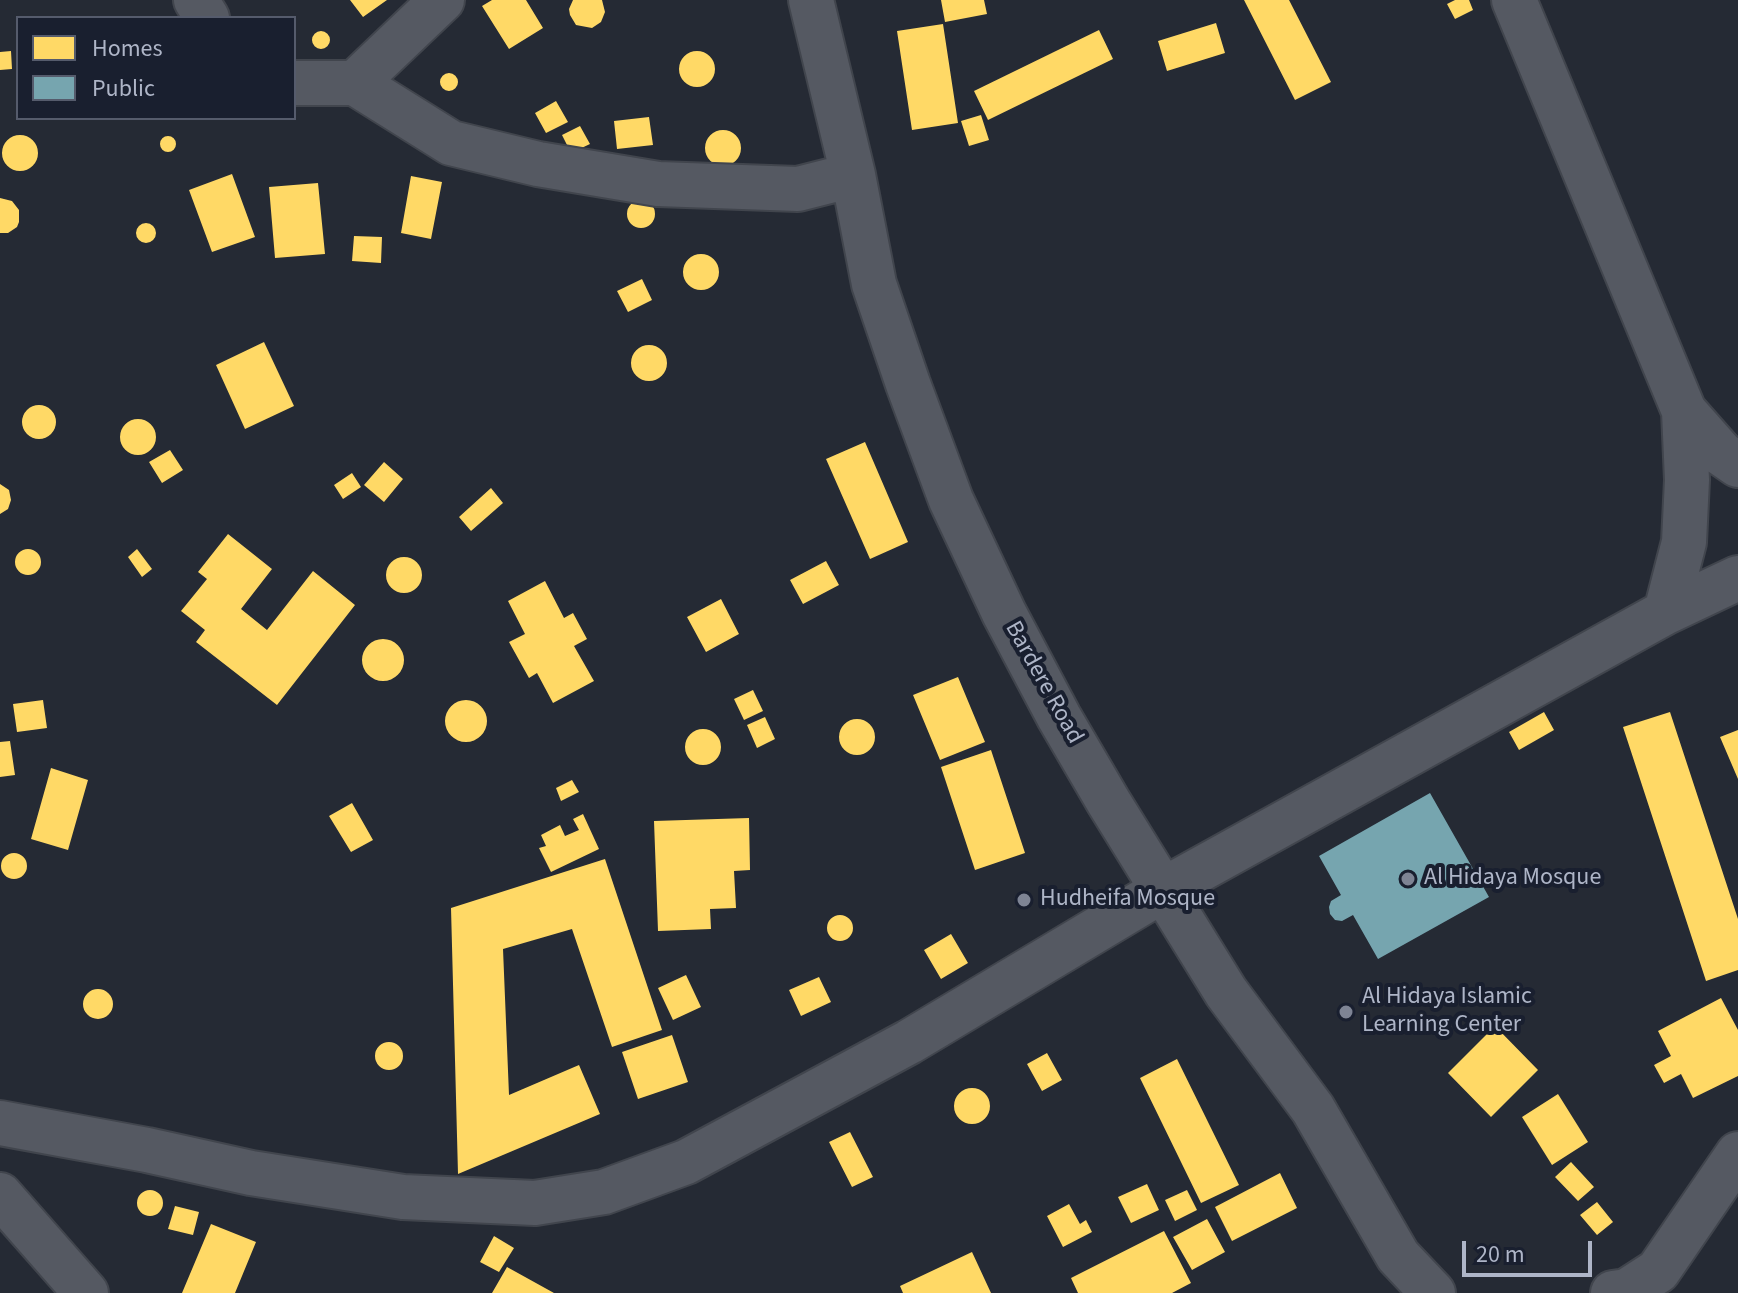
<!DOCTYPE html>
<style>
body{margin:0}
#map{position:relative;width:1738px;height:1293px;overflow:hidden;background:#252a34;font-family:"Source Sans 3",sans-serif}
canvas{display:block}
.legend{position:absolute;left:16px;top:16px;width:280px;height:104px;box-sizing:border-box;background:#191f2f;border:2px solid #555b6c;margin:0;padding:10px 14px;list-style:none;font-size:24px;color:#aeb5c7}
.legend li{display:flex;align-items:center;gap:16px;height:40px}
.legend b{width:40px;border:2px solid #555b6c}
.scale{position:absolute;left:1462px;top:1241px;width:130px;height:36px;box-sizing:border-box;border:4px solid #aeb5c7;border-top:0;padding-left:10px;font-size:24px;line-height:28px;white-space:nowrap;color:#aeb5c7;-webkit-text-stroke:6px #191f2f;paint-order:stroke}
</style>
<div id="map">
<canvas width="1738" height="1293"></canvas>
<ul class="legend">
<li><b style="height:22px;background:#ffd966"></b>Homes</li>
<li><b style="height:22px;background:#76a5af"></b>Public</li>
</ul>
<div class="scale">20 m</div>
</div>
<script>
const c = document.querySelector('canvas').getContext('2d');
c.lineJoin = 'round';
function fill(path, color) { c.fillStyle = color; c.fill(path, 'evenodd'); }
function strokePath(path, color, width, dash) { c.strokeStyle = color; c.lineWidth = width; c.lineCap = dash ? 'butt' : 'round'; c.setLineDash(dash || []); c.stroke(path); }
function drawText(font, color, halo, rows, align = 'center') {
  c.font = font + ' "Source Sans 3",sans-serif'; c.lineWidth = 8; c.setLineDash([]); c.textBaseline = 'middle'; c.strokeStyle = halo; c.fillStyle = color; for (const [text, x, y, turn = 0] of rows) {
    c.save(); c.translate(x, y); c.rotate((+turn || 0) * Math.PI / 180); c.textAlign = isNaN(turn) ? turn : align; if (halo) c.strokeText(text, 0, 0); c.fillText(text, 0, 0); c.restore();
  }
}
fill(new Path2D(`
 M350,0h37l-24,17z
 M492,0h34l17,28 -34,21 -27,-43z
 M573,0h29l3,12 -4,10 -9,6 -16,-3 -6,-10 -1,-6z
 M941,0h43l3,14 -42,8z
 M1244,0h45l42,82 -36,18z
 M1455,0h14l4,10 -18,9 -8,-15z
 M1216,23l9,30 -58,18 -9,-30z
 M943,24l15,99 -46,7 -15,-99z
 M1099,30l14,29 -125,61 -14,-29z
 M312 40a9 9 0 1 1 18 0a9 9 0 1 1-18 0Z
 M11,51l1,18 -12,1v-18z
 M679 69a18 18 0 1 1 36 0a18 18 0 1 1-36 0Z
 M440 82a9 9 0 1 1 18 0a9 9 0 1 1-18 0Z
 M556,101l12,21 -22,11 -11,-20z
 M981,115l8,25 -20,6 -8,-25z
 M649,117l4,28 -36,4 -3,-28z
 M580,126l10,18 -19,9 -9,-18z
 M705 148a18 18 0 1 1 36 0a18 18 0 1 1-36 0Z
 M2 153a18 18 0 1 1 36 0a18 18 0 1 1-36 0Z
 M160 144a8 8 0 1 1 16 0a8 8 0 1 1-16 0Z
 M232,174l23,63 -43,15 -23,-62z
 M411,176l31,6 -11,57 -30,-6z
 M318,183l7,71 -50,4 -6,-71z
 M0,198l12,3 7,9v12l-2,5 -9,6h-8z
 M627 214a14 14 0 1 1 28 0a14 14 0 1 1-28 0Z
 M136 233a10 10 0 1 1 20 0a10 10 0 1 1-20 0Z
 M354,236l28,1 -1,26 -29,-2z
 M683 272a18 18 0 1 1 36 0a18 18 0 1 1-36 0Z
 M642,279l10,21 -24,12 -11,-21z
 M264,342l30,64 -49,23 -29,-64z
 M631 363a18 18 0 1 1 36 0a18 18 0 1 1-36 0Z
 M22 422a17 17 0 1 1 34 0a17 17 0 1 1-34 0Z
 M120 437a18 18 0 1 1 36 0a18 18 0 1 1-36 0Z
 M865,442l43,100 -38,17 -44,-100z
 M170,450l13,20 -21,13 -13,-21z
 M384,462l19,17 -19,23 -20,-17z
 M352,473l9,14 -18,12 -9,-14z
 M0,484l9,6 2,10 -3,9 -8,5z
 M491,488l12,15 -32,28 -12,-14z
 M228,534l44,35 -31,40 26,21 46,-59 42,34 -78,100 -81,-63 9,-12 -24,-19 26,-32 -9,-7z
 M137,549l15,20 -10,8 -14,-20z
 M15 562a13 13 0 1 1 26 0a13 13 0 1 1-26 0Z
 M386 575a18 18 0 1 1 36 0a18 18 0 1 1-36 0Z
 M826,561l13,24 -36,19 -13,-24z
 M545,581l19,37 9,-5 14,26 -13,7 20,35 -41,22 -16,-30 -8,5 -20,-36 16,-8 -17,-33z
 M721,599l18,35 -33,18 -19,-35z
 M362 660a21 21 0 1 1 42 0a21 21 0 1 1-42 0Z
 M958,677l27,65 -45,18 -27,-65z
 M753,690l10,21 -19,9 -10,-21z
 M43,700l4,28 -30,4 -4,-28z
 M445 721a21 21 0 1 1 42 0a21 21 0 1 1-42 0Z
 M1544,712l10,18 -35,20 -10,-18z
 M1670,712l68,207v51l-32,11 -83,-254z
 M765,717l10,22 -18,9 -10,-23z
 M839 737a18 18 0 1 1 36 0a18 18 0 1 1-36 0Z
 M685 747a18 18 0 1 1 36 0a18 18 0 1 1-36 0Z
 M1738,730v49l-18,-42z
 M10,741l5,34 -15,2v-35z
 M991,750l34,103 -50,17 -34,-103z
 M51,768l37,12 -20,70 -37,-11z
 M572,780l7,12 -18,9 -5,-13z
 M352,803l21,37 -22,12 -22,-36z
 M583,814l16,35 -48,23 -12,-24 7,-2 -5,-11 19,-10 5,11 14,-6 -6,-11z
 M749,818l1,52 -16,1 2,37 -26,1 1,20 -53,2 -4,-110z
 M1 866a13 13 0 1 1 26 0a13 13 0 1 1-26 0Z
 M605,859l57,171 -50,17 -40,-118 -69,20 6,146 70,-30 21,49 -142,60 -7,-266z
 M827 928a13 13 0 1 1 26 0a13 13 0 1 1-26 0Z
 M951,934l17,29 -27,16 -17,-29z
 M686,975l15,32 -28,13 -15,-32z
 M819,977l12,25 -30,14 -12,-26z
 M83 1004a15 15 0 1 1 30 0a15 15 0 1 1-30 0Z
 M1721,998l17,32v46l-45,22 -12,-24 -17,9 -10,-18 17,-9 -13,-25z
 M1495,1026l43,44 -47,47 -43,-44z
 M672,1035l16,47 -50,17 -16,-47z
 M375 1056a14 14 0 1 1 28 0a14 14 0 1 1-28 0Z
 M1047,1053l15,27 -20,11 -15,-27z
 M1177,1059l62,126 -38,18 -61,-125z
 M954 1106a18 18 0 1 1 36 0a18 18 0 1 1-36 0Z
 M1558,1094l30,48 -36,23 -30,-48z
 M850,1132l23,45 -21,10 -23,-45z
 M1571,1162l23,25 -16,14 -23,-24z
 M1280,1173l17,35 -65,33 -17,-34z
 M1147,1184l12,26 -28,13 -13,-26z
 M1187,1190l10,20 -22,11 -10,-21z
 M137 1203a13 13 0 1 1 26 0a13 13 0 1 1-26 0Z
 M1597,1202l16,20 -16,13 -17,-20z
 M1069,1204l11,20 6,-4 6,12 -29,15 -16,-31z
 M175,1206l24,6 -6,23 -25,-6z
 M1207,1219l18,33 -33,18 -19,-33z
 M211,1224l45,18 -21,51h-53z
 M1164,1231l27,52 -19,10h-94l-7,-15z
 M494,1236l20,12 -15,24 -19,-10z
 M972,1252l19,41h-88l-3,-7z
 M507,1267l47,26h-62z`), '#ffd966');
fill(new Path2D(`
 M1430,793l59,104 -111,62 -25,-44 -11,6 -7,-1 -5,-6 -1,-7 2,-6 10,-6 -22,-39z`), '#76a5af');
const minor = new Path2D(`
 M196,0l11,18
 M811,0l42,175 21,109 34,100 43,116 53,113 55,104 49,84 118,191 87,117 85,147 35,37
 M1514,0l170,411 3,69 -3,62 -18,70
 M294,83h61l96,60 87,21 120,20 140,5 55,-14
 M355,83l87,-83
 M1684,411l38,43 16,11
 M0,1123l147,27 104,23 152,24 132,6 69,-11 82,-30 223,-120 254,-152 503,-278 72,-34
 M0,1195l86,98
 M1613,1293l14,-2 31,-20 80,-117`);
strokePath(minor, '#41454d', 48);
strokePath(minor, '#555962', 44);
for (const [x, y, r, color] of [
 [1408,879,8,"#7e8494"],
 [1024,900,8,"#7e8494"],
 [1346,1012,8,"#7e8494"]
]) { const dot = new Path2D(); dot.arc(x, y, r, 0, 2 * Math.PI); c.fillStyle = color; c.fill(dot); strokePath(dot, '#191f2f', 3); }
drawText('24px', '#aeb5c7', '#191f2f', [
 ["Bardere Road",1043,683,61]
]);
drawText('24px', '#aeb5c7', '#191f2f', [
 ["Al Hidaya Mosque",1424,879],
 ["Hudheifa Mosque",1040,900],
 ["Al Hidaya Islamic",1362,998],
 ["Learning Center",1362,1026]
], 'left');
</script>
